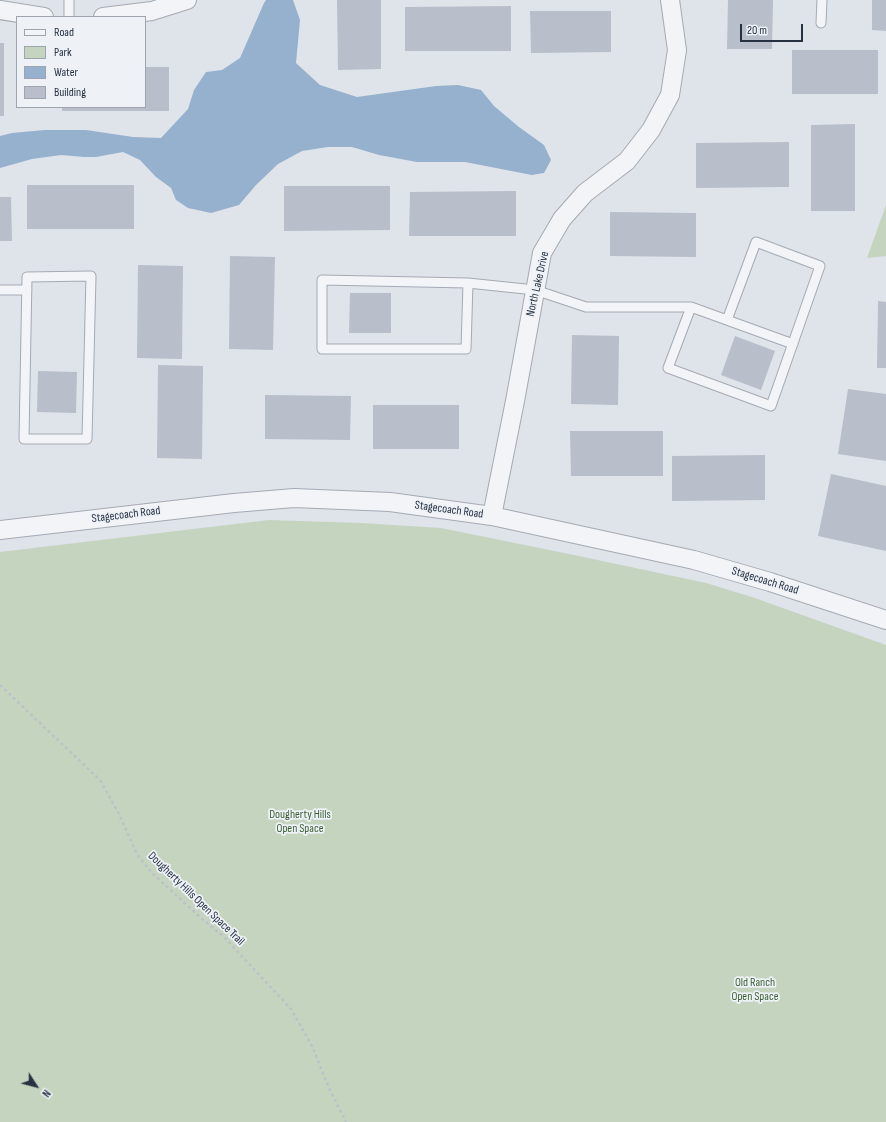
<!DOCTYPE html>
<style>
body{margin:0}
#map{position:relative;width:886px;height:1122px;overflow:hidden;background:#dfe3ea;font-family:"Sofia Sans Condensed",sans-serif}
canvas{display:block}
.legend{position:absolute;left:16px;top:16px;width:130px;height:92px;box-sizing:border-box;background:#eef2f7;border:1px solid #9ea5af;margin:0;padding:5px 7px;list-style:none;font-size:12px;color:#263142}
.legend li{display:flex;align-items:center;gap:8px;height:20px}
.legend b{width:20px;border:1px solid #9ea5af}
.north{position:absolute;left:16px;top:1066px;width:40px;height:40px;-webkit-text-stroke:3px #eef2f7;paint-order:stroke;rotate:126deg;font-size:11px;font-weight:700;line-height:16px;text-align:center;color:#263142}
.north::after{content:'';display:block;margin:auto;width:14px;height:18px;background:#263142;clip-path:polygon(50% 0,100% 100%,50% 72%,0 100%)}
.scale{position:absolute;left:740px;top:24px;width:63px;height:18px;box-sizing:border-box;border:2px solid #263142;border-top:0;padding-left:5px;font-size:12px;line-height:14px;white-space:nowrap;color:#263142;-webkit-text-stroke:3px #eef2f7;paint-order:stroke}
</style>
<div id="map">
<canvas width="886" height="1122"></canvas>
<ul class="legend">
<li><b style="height:5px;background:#f2f4f7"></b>Road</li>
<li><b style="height:11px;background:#c5d4bf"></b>Park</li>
<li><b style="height:11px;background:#96b1cd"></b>Water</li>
<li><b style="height:11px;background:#b8bfca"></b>Building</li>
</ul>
<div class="north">N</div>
<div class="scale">20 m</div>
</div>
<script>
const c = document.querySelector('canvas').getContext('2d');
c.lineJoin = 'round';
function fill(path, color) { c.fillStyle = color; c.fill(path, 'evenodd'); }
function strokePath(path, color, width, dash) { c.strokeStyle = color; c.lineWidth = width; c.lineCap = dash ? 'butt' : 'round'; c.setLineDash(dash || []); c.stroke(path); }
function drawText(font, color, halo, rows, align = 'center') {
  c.font = font + ' "Sofia Sans Condensed",sans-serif'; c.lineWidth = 3.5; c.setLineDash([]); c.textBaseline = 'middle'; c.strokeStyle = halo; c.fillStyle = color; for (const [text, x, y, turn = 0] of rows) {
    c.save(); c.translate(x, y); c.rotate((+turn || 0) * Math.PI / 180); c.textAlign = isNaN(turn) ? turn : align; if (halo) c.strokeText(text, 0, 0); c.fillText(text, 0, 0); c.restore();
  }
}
fill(new Path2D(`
 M886,205v51l-19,2z
 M269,520l92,3 80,5 133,27 132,28 46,14 134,48v477h-886v-570z`), '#c5d4bf');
fill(new Path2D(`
 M266,0h27l7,20 -4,43 24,22 37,12 79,-11 22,-1 23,5 13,16 25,21 25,18 7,15 -7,13 -12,2 -67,-13h-48l-38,-7 -27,-8h-24l-26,4 -24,13 -22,21 -17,20 -28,8 -23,-5 -12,-8 -5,-12 -15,-11 -16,-17 -17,-8 -27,5h-12l-23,-2 -29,4 -32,9v-32l12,-3 33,-3h41l47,7 28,1 27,-29 6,-19 12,-18 16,-2 18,-12 24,-55z`), '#96b1cd');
fill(new Path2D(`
 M337,0h44v69l-43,1z
 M728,0h45l-1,49h-45z
 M872,0h14v31l-14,-1z
 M511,6v45h-106v-44z
 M530,11h81v41l-80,1z
 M0,43h4v73h-4z
 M792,50h86v44h-86z
 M145,67h24v44h-107v-4h83z
 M855,124v87h-44v-86z
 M789,142v45l-93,1v-45z
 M27,185h107v44h-107z
 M284,186h106v44l-106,1z
 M516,191v45h-107l1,-44z
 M0,197h11l1,44h-12z
 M610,212l86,1v44l-86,-1z
 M230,256l45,1 -2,93 -44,-1z
 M138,265l45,1 -1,93 -45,-1z
 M350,293h41v40h-42z
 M878,301l8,1v66h-9z
 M572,335l47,1 -1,69 -47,-1z
 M735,336l40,15 -14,39 -40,-15z
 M158,365l45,1 -1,93 -45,-1z
 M38,371l39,1 -1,41 -39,-1z
 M848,389l38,5v67l-48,-7z
 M265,395l86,1 -1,44 -85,-1z
 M373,405h86v44h-86z
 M570,431h93v45h-92z
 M765,455v45l-93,1v-45z
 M831,474l55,12v65l-68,-15z`), '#b8bfca');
const service = new Path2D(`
 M69,17v-17
 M821,23l1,-23
 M91,276l-4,163h-63l3,-162z
 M468,283l-2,66h-144v-69l146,3 67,7 51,17h105l102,37
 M0,290h27
 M691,307l-23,61 103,38 49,-140 -64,-24 -29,78`);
const minor = new Path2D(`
 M0,10l44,7
 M103,17l49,-6 35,-11
 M492,516l23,-115 27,-148 20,-34 23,-26 42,-32 24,-31 19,-35 7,-45 -7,-50
 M0,530l234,-27 60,-5 96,4 102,14 202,44 76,22 116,38`);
strokePath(service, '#a4aab4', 11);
strokePath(minor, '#a4aab4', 20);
strokePath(new Path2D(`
 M0,685l100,95 18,32 20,44 16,19 46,42 24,20 67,72 21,37 17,42 17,34`), '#bdc1c8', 2.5, [3, 3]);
strokePath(service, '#f2f4f7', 9);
strokePath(minor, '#f2f4f7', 18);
drawText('12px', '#263142', '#eef2f7', [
 ["North Lake Drive",538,284,-77],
 ["Stagecoach Road",449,510,8],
 ["Stagecoach Road",126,515,-7],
 ["Stagecoach Road",765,581,17],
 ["Dougherty Hills Open Space Trail",196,899,44]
]);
drawText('12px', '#3b5f32', '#eef2f7', [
 ["Dougherty Hills",300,815],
 ["Open Space",300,829],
 ["Old Ranch",755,983],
 ["Open Space",755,997]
]);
</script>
